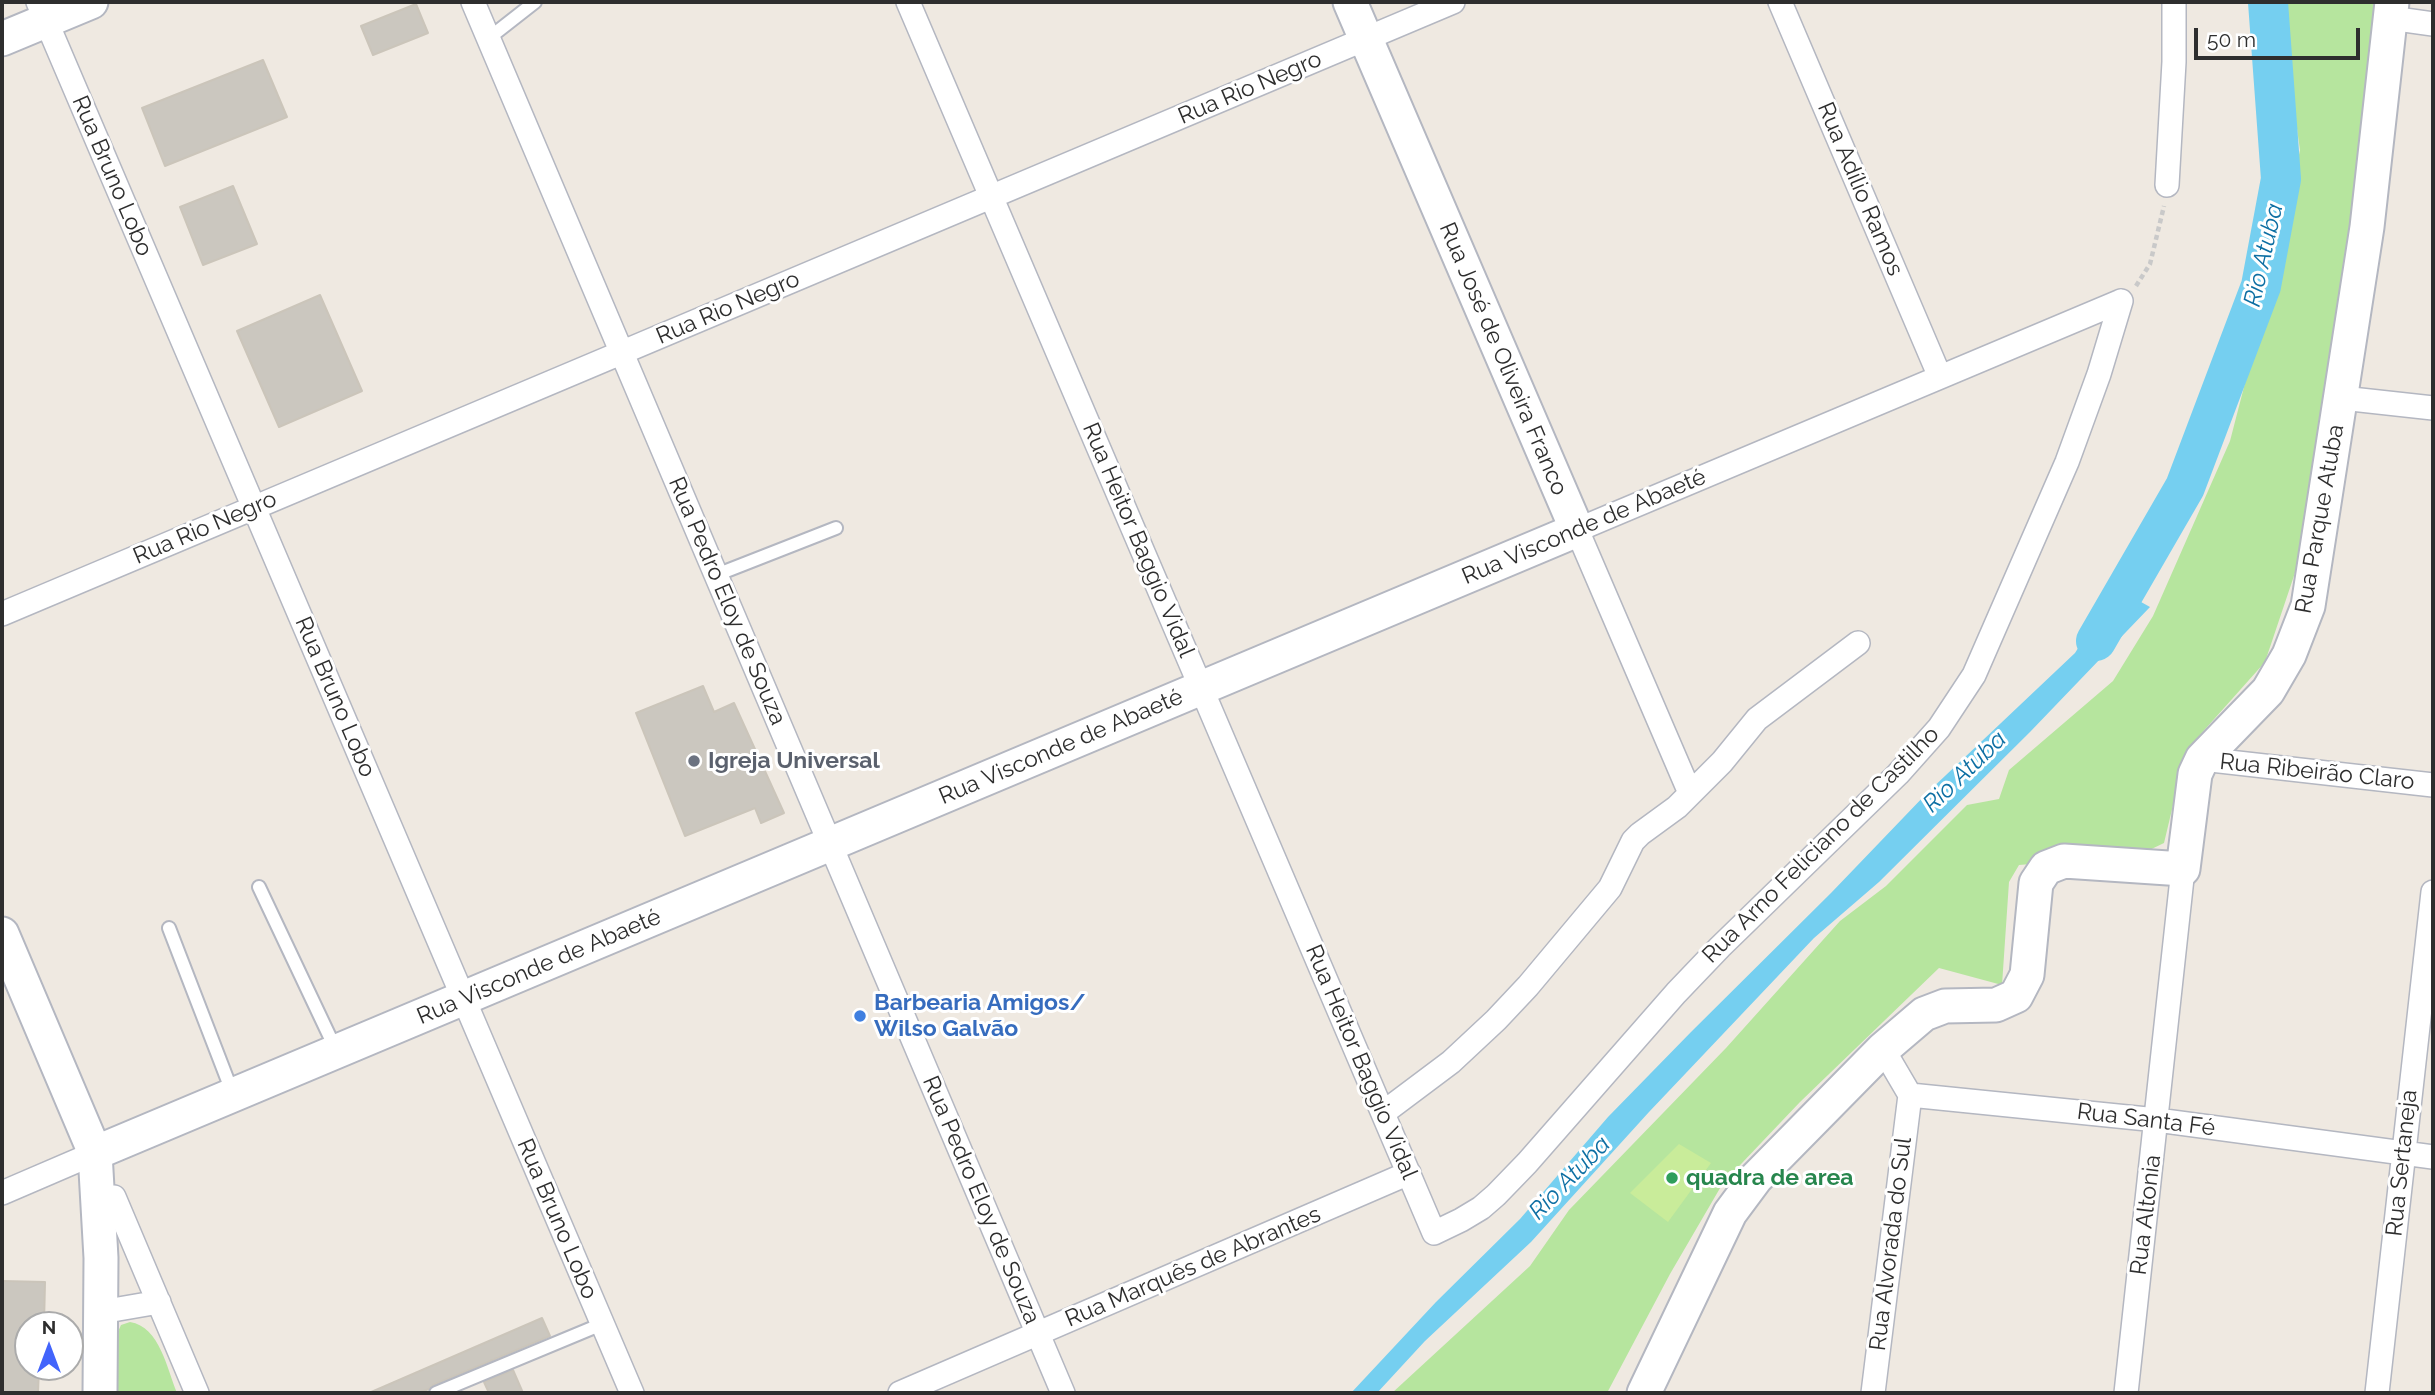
<!DOCTYPE html>
<meta charset="utf-8">
<style>
body{margin:0}
#map{position:relative;width:2435px;height:1395px;overflow:hidden;background:#efe9e1;font-family:Raleway,sans-serif}
canvas{display:block}
.frame{position:absolute;inset:0;border:4px solid #2e2e2e;pointer-events:none}
.north{position:absolute;left:14px;top:1311px;width:70px;height:70px;box-sizing:border-box;background:#fff;border:2px solid #ababab;border-radius:50%;rotate:0deg;font-size:19px;font-weight:700;line-height:28px;text-align:center;color:#2e2e2e}
.north::after{content:'';display:block;margin:auto;width:24px;height:32px;background:#4264fb;clip-path:polygon(50% 0,100% 100%,50% 72%,0 100%)}
.scale{position:absolute;left:2194px;top:28px;width:166px;height:32px;box-sizing:border-box;border:4px solid #2e2e2e;border-top:0;padding-left:9px;font-size:21px;line-height:24px;white-space:nowrap;color:#2e2e2e;-webkit-text-stroke:5px #fff;paint-order:stroke}
</style>
<div id="map">
<canvas width="2435" height="1395"></canvas>
<div class="frame"></div>
<div class="north">N</div>
<div class="scale">50 m</div>
</div>
<script>
const c = document.querySelector('canvas').getContext('2d');
c.lineJoin = 'round';
function fill(path, color) { c.fillStyle = color; c.fill(path, 'evenodd'); }
function strokePath(path, color, width, dash) { c.strokeStyle = color; c.lineWidth = width; c.lineCap = dash ? 'butt' : 'round'; c.setLineDash(dash || []); c.stroke(path); }
function drawText(font, color, halo, rows, align = 'center') {
  c.font = font + ' Raleway,sans-serif'; c.lineWidth = 6; c.setLineDash([]); c.textBaseline = 'middle'; c.strokeStyle = halo; c.fillStyle = color; for (const [text, x, y, turn = 0] of rows) {
    c.save(); c.translate(x, y); c.rotate((+turn || 0) * Math.PI / 180); c.textAlign = isNaN(turn) ? turn : align; if (halo) c.strokeText(text, 0, 0); c.fillText(text, 0, 0); c.restore();
  }
}
fill(new Path2D(`
 M2279,2h99l-20,201 -57,352 -36,107 -74,83 -12,35 -15,63 -25,12 -120,10 -10,17 -7,103 -63,-17 -139,134 -77,81 -53,91 -63,119h-215l138,-127 39,-56 157,-162 114,-127 46,-35 81,-81 32,-6 10,-29 104,-89 40,-65 77,-175 50,-193 20,-98z
 M130,1322c30,5 37,47 47,71h-64l3,-57 5,-11z`), '#b6e59e');
fill(new Path2D(`
 M1679,1144l32,19 -43,59 -38,-29z`), '#c9ec9a');
fill(new Path2D(`
 M2116,588l34,19 -120,125 -151,150 -65,56 -165,174 -118,130 -106,99 -48,52h-26l85,-91 84,-83 88,-102 83,-85 140,-139 96,-100 148,-140z`), '#75cff0');
strokePath(new Path2D(`
 M2096,641l89,-154 76,-201 20,-107 -13,-177`), '#75cff0', 40);
const building = new Path2D(`
 M416,4l12,29 -55,22 -12,-29z
 M263,60l24,57 -122,49 -23,-58z
 M233,186l24,58 -54,21 -23,-58z
 M320,295l42,96 -83,36 -42,-96z
 M703,686l11,26 20,-9 50,110 -23,10 -6,-15 -70,28 -49,-123z
 M2,1281l43,1 -1,43h-16v42h11l-1,26h-36z
 M542,1318l8,18 -117,49 -4,4 -11,4h-49z
 M513,1370l10,23h-34l-5,-11z`);
fill(building, '#cbc7bf');
strokePath(building, '#cbc5ba', 2);
const lane = new Path2D(`
 M489,38l46,-36
 M716,575l120,-47
 M259,887l78,165
 M169,928l64,166
 M436,1393l166,-69`);
const street = new Path2D(`
 M38,2l594,1391
 M473,2l590,1391
 M908,2l526,1231 27,-13 20,-12 15,-13 31,-32 149,-170 44,-46 178,-173 41,-46 35,-53 93,-213 32,-88 22,-73
 M1780,2l160,375
 M2390,18l43,6
 M2167,185l7,-123v-60
 M2342,398l91,10
 M2,614l1451,-612
 M2202,759l231,26
 M1690,793l-113,-263 544,-229
 M1883,1049l27,46
 M1910,1095l247,25 276,37
 M1383,1113l68,-51 45,-42 32,-34 82,-98 23,-47 7,-7 37,-27 45,-45 35,-43 101,-76
 M2,1193l93,-40
 M114,1197l83,196
 M101,1312l58,-10
 M900,1393l509,-220
 M1873,1393l37,-298
 M2126,1393l57,-524
 M2377,1393l56,-501`);
const secondary = new Path2D(`
 M2,39l89,-37
 M2,934l93,219 6,105 -1,135
 M95,1153l1482,-623 -227,-528
 M1644,1393l86,-180 26,-35 127,-129 41,-35 21,-8 51,-1 20,-9 11,-21 9,-92 10,-15 18,-7 119,8 12,-95 7,-15 66,-68 21,-36 19,-49 59,-379 25,-225`);
strokePath(lane, '#b4b7c1', 16);
strokePath(street, '#b4b7c1', 26);
strokePath(secondary, '#b4b7c1', 37);
strokePath(new Path2D(`
 M2136,286l14,-22 14,-58`), '#c9c9c9', 4.5, [5, 3.5]);
strokePath(lane, '#fff', 12);
strokePath(street, '#fff', 23);
strokePath(secondary, '#fff', 33);
for (const [x, y, r, color] of [
 [694,761,7,"#6b7280"],
 [860,1016,7,"#3f7fe0"],
 [1672,1178,7,"#2e9e5b"]
]) { const dot = new Path2D(); dot.arc(x, y, r, 0, 2 * Math.PI); c.fillStyle = color; c.fill(dot); strokePath(dot, '#fff', 2.5); }
drawText('23px', '#2e2e2e', '#fff', [
 ["Rua Rio Negro",1250,88,-23],
 ["Rua Bruno Lobo",112,176,67],
 ["Rua Adílio Ramos",1860,189,67],
 ["Rua Rio Negro",728,308,-23],
 ["Rua José de Oliveira Franco",1503,359,67],
 ["Rua Parque Atuba",2320,519,-80],
 ["Rua Visconde de Abaeté",1584,527,-23],
 ["Rua Rio Negro",205,528,-23],
 ["Rua Heitor Baggio Vidal",1138,540,67],
 ["Rua Pedro Eloy de Souza",727,601,67],
 ["Rua Bruno Lobo",335,697,67],
 ["Rua Visconde de Abaeté",1061,747,-23],
 ["Rua Ribeirão Claro",2317,772,6],
 ["Rua Arno Feliciano de Castilho",1821,845,-45],
 ["Rua Visconde de Abaeté",539,967,-23],
 ["Rua Heitor Baggio Vidal",1361,1062,67],
 ["Rua Santa Fé",2146,1120,7],
 ["Rua Sertaneja",2402,1163,-84],
 ["Rua Pedro Eloy de Souza",981,1200,67],
 ["Rua Altonia",2146,1215,-83],
 ["Rua Bruno Lobo",557,1219,67],
 ["Rua Alvorada do Sul",1891,1244,-83],
 ["Rua Marquês de Abrantes",1193,1267,-23]
]);
drawText('bold 23px', '#5b616d', '#fff', [
 ["Igreja Universal",708,761]
], 'left');
drawText('bold 23px', '#366cbe', '#fff', [
 ["Barbearia Amigos/",874,1003],
 ["Wilso Galvão",874,1029]
], 'left');
drawText('bold 23px', '#27864d', '#fff', [
 ["quadra de area",1686,1178]
], 'left');
drawText('italic 24px', '#0d6fa3', '#fff', [
 ["Rio Atuba",2264,255,-77],
 ["Rio Atuba",1965,772,-44],
 ["Rio Atuba",1570,1178,-46]
]);
</script>
